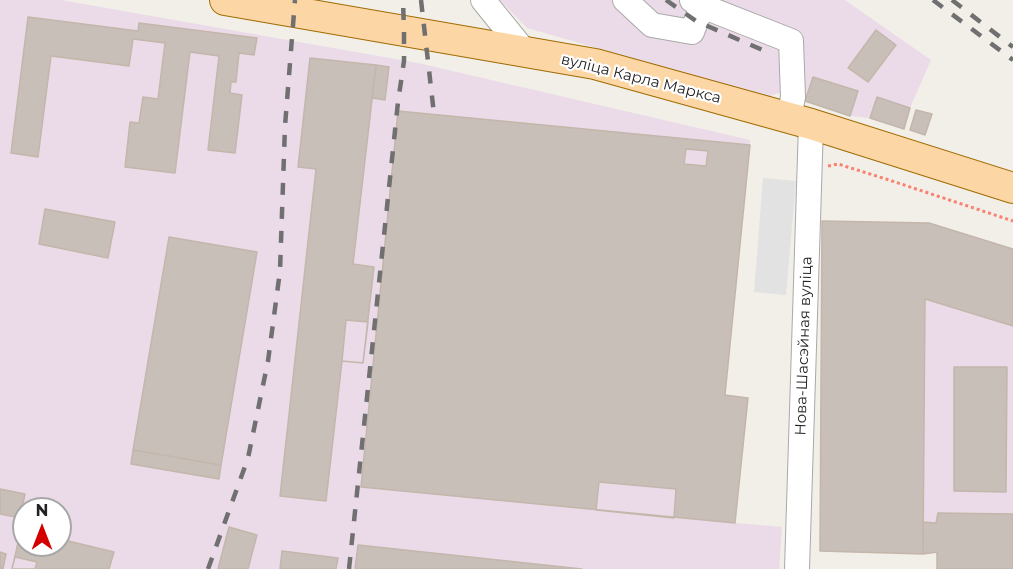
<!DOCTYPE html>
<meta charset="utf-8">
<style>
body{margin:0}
#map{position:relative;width:1013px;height:569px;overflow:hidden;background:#f2efe9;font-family:Montserrat,sans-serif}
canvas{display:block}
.north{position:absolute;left:12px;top:497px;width:60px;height:60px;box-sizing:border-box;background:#fff;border:2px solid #a7a7a7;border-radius:50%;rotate:0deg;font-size:16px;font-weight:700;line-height:24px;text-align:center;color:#222}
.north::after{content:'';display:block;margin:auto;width:21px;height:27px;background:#d40000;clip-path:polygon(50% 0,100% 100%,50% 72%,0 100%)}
</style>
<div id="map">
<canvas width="1013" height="569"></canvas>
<div class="north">N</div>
</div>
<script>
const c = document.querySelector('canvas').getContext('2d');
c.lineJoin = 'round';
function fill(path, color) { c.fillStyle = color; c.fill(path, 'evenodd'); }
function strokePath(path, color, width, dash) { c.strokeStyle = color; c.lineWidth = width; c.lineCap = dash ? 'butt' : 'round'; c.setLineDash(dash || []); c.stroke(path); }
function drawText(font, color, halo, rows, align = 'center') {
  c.font = font + ' Montserrat,sans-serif'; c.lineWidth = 4.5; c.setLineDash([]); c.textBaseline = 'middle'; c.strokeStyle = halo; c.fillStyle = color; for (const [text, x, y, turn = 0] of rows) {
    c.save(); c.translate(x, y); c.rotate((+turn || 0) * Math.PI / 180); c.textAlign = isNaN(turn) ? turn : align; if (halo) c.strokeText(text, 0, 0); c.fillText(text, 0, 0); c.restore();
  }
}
fill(new Path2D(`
 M0,0h61l357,63 332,77 -25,255 23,3 -13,125 47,4 -3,42h-779zM24,509h36v36h-36z
 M500,0h345l86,60 -21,48 -6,21 -34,-11 -20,-2 -72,-23 -10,4 -241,-69z
 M822,221l107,2 84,26v320l-76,-17 -14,2 -103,-3z`), '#ebdbe8');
fill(new Path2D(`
 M763,178l33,3 -10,114 -32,-3z`), '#e2e2e2');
const building = new Path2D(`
 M28,17l110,14 1,-8 118,15 -3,17 -15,-2 -3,29h-5l-1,11 12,2 -7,58 -27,-3 11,-94 -29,-4 -15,121 -50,-6 5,-45 9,1 4,-26 15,2 7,-56 -32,-4 -4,27 -78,-10 -13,101 -27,-4z
 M876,30l20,15 -28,37 -20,-14z
 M310,58l66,7 -23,199 21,3 -11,96 -21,-2 -16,140 -46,-5 36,-327 -18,-2z
 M376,65l13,2 -4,33 -13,-2z
 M813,77l45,14 -8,25 -45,-15z
 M877,97l33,11 -6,21 -34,-11z
 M916,110l16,4 -7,21 -15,-5z
 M398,111l352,34 -25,250 23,3 -13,125 -374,-36z
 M686,149l22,2 -2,15 -22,-2z
 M45,209l70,13 -7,36 -69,-14z
 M822,221l107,2 84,26v77l-88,-27 -2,255 -103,-3z
 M169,237l88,15 -36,213 -88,-15z
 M346,320l22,2 -5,41 -21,-2z
 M954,367h53l-1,125 -52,-1z
 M133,450l88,15 -2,14 -88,-15z
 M599,482l77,7 -2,29 -78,-8z
 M0,489l25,5 -5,24 -20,-4z
 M938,513l75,1v55h-76v-17l-14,2v-32l13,1z
 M229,527l28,8 -9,34h-30z
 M21,530l3,1v14h36v-6l54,13 -5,17h-97z
 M358,545l224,24h-227z
 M282,551l56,7 -2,11h-56z
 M0,552l6,2 -3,15h-3z
 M15,557l22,5 -2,7h-23z`);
fill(building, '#c7bfb8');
strokePath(building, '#c4b6ab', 1.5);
const minor = new Path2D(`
 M483,0l42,52
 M625,0l27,25 40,7 10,-26
 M692,0l10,6 89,35 2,56 -4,21
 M797,569l14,-445`);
const major = new Path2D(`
 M225,0l370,64 216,60 202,64`);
strokePath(minor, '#a9a9a9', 26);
strokePath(major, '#a06b00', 32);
strokePath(new Path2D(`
 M828,166l10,-2 48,15 127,42`), '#fa8072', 3, [3, 3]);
strokePath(minor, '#fff', 24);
strokePath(major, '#fcd6a4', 30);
strokePath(new Path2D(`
 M421,0l13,114
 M666,0l30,21 71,31
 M933,0l80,60
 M952,0l61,47
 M208,569l40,-111 20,-97 12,-90 5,-145 10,-126
 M349,569l49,-467 6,-41v-29l-1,-32`), '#707070', 4.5, [12, 12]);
drawText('15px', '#222', '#fff', [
 ["вуліца Карла Маркса",641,79,14],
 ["Нова-Шасэйная вуліца",804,346,-88]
]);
</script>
